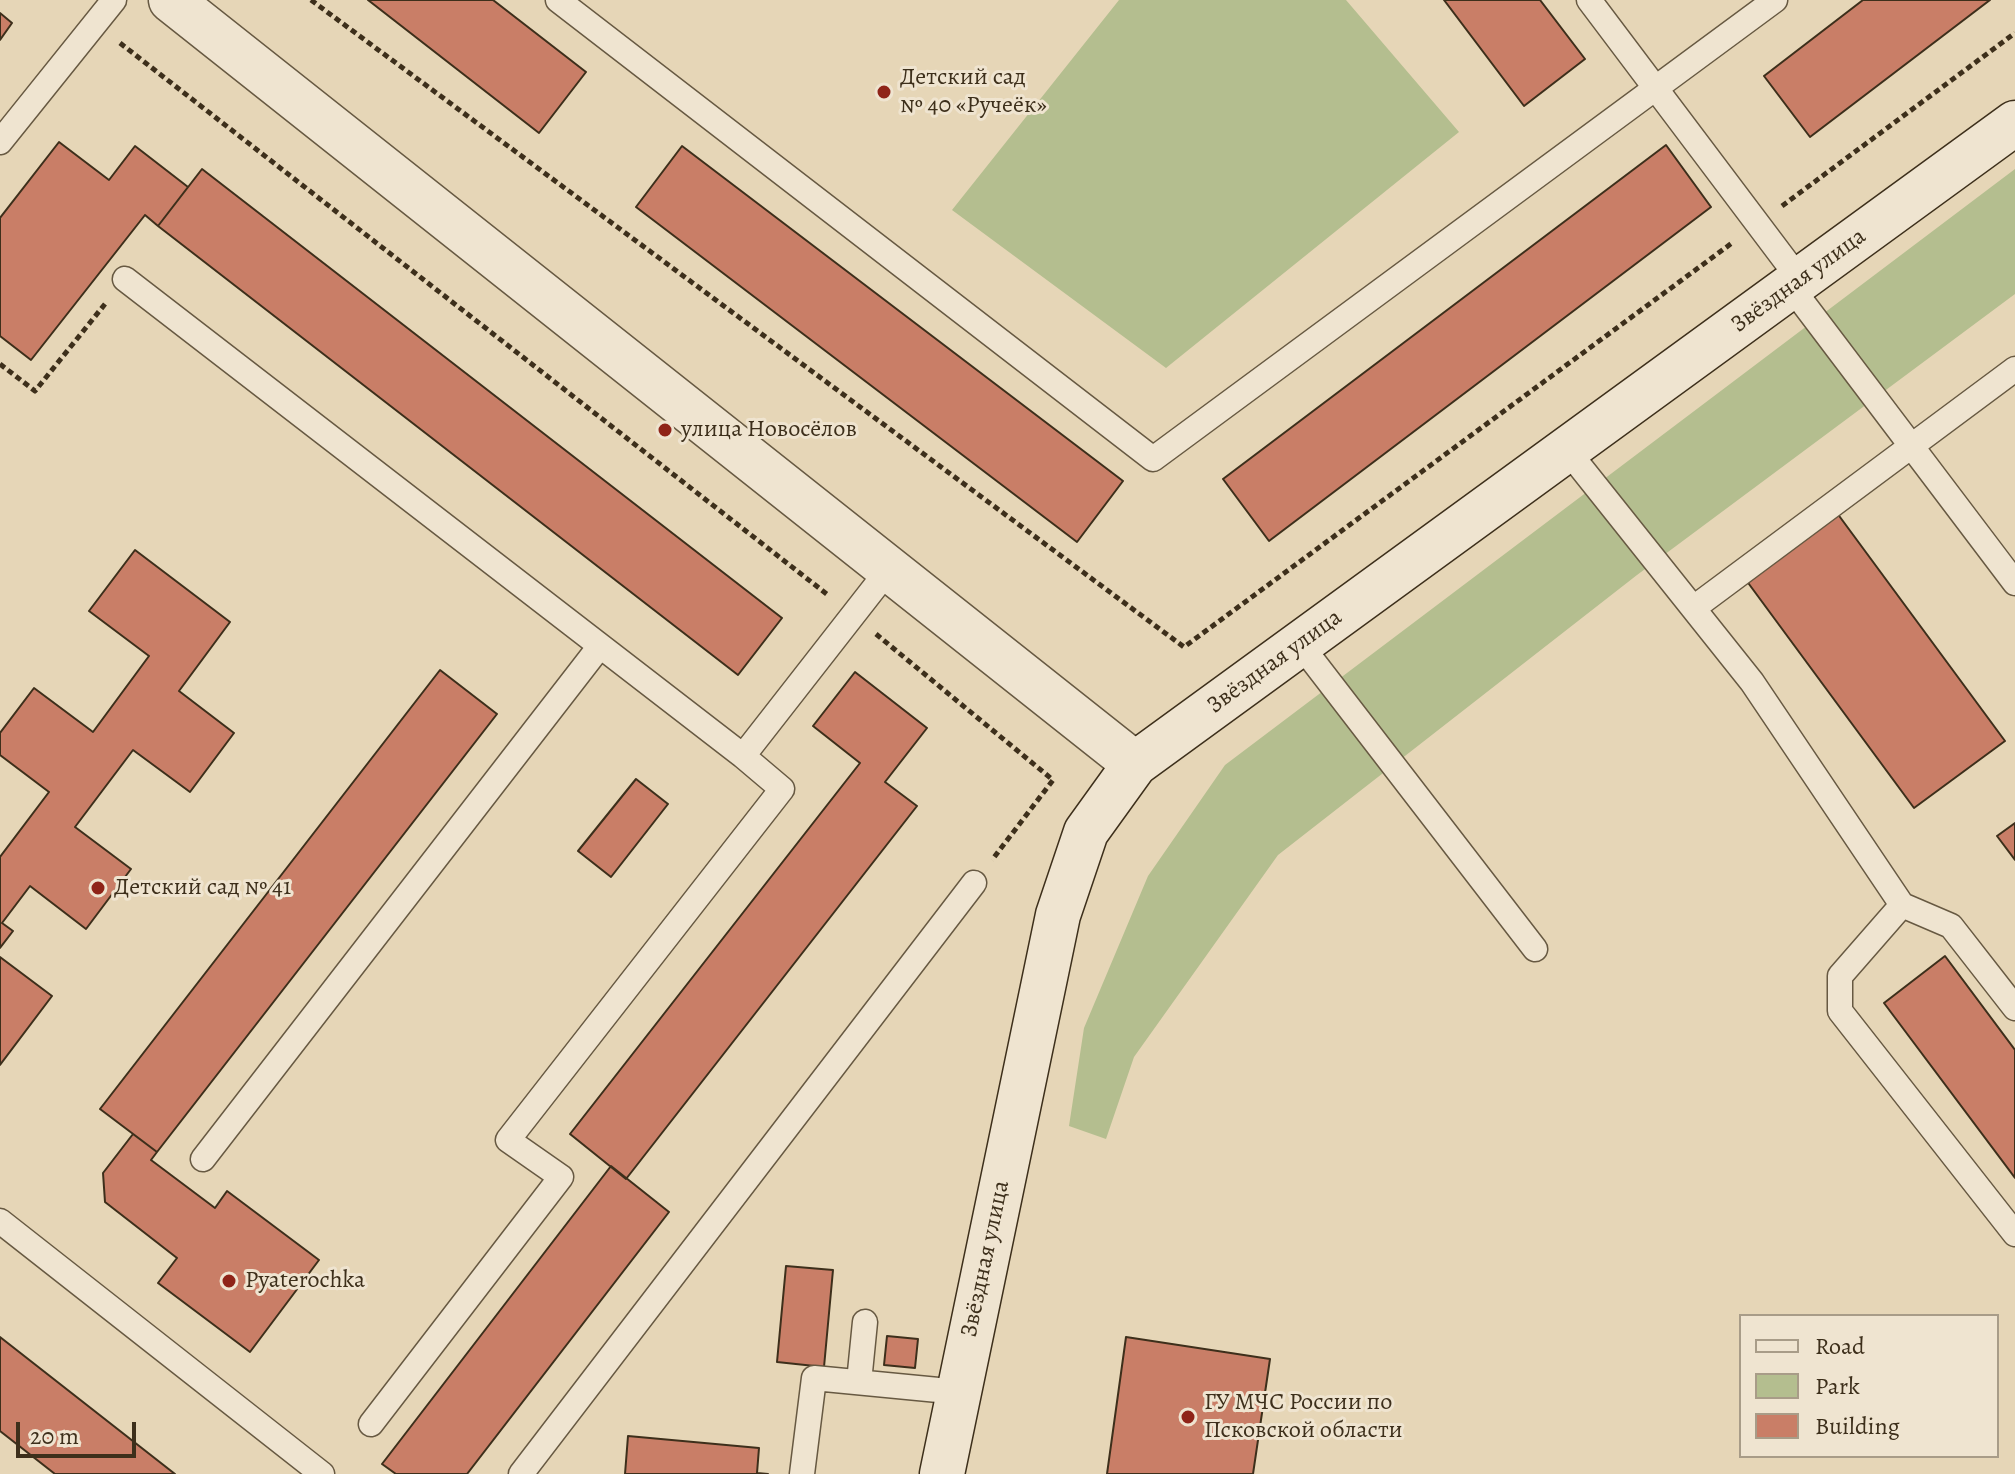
<!DOCTYPE html>
<meta charset="utf-8">
<style>
body{margin:0}
#map{position:relative;width:2015px;height:1474px;overflow:hidden;background:#e6d6b7;font-family:Alegreya,serif}
canvas{display:block}
.legend{position:absolute;left:1739px;top:1314px;width:260px;height:144px;box-sizing:border-box;background:#efe4d0;border:2px solid #a89c88;margin:0;padding:10px 14px;list-style:none;font-size:24px;color:#3d2f1b}
.legend li{display:flex;align-items:center;gap:16px;height:40px}
.legend b{width:40px;border:2px solid #a89c88}
.scale{position:absolute;left:16px;top:1422px;width:120px;height:36px;box-sizing:border-box;border:4px solid #3d2f1b;border-top:0;padding-left:10px;font-size:24px;line-height:28px;white-space:nowrap;color:#3d2f1b;-webkit-text-stroke:6px #efe4d0;paint-order:stroke}
</style>
<div id="map">
<canvas width="2015" height="1474"></canvas>
<ul class="legend">
<li><b style="height:10px;background:#efe4d0"></b>Road</li>
<li><b style="height:22px;background:#b4be8f"></b>Park</li>
<li><b style="height:22px;background:#c97e67"></b>Building</li>
</ul>
<div class="scale">20 m</div>
</div>
<script>
const c = document.querySelector('canvas').getContext('2d');
c.lineJoin = 'round';
function fill(path, color) { c.fillStyle = color; c.fill(path, 'evenodd'); }
function strokePath(path, color, width, dash) { c.strokeStyle = color; c.lineWidth = width; c.lineCap = dash ? 'butt' : 'round'; c.setLineDash(dash || []); c.stroke(path); }
function drawText(font, color, halo, rows, align = 'center') {
  c.font = font + ' Alegreya,serif'; c.lineWidth = 6; c.setLineDash([]); c.textBaseline = 'middle'; c.strokeStyle = halo; c.fillStyle = color; for (const [text, x, y, turn = 0] of rows) {
    c.save(); c.translate(x, y); c.rotate((+turn || 0) * Math.PI / 180); c.textAlign = isNaN(turn) ? turn : align; if (halo) c.strokeText(text, 0, 0); c.fillText(text, 0, 0); c.restore();
  }
}
fill(new Path2D(`
 M1119,0h227l113,132 -293,236 -214,-158z
 M2015,169v125l-378,281 -359,280 -144,202 -28,82 -37,-13 15,-98 64,-152 77,-111z`), '#b4be8f');
const building = new Path2D(`
 M368,0h125l93,72 -47,61z
 M1444,0h96l45,59 -61,47z
 M1863,0h127l-180,137 -46,-61z
 M0,13l12,10 -12,17z
 M59,142l50,38 26,-34 53,41 -30,39 -13,-11 -114,145 -31,-24v-118z
 M1666,145l45,62 -442,334 -46,-62z
 M682,146l441,335 -46,61 -441,-335z
 M202,169l580,449 -44,57 -580,-449z
 M1837,513l168,228 -91,67 -168,-228z
 M135,550l95,72 -51,69 55,42 -44,59 -57,-42 -58,77 56,42 -45,60 -56,-43 -28,37 11,8 -13,17v-91l49,-65 -49,-37v-22l34,-45 59,44 56,-76 -60,-45z
 M440,670l57,44 -340,438 -57,-43z
 M855,672l72,56 -42,54 32,24 -291,373 -56,-45 290,-371 -47,-37z
 M636,779l32,25 -57,73 -33,-26z
 M2015,823v37l-18,-24z
 M1945,956l70,94v128l-131,-175z
 M0,957l52,39 -52,69z
 M133,1134l24,18 -6,8 64,48 12,-17 92,69 -69,92 -92,-69 19,-25 -72,-56 -2,-29z
 M611,1166l58,46 -202,262h-71l-14,-10z
 M786,1266l47,4 -9,97 -47,-5z
 M887,1336l31,3 -3,29 -31,-3z
 M0,1337l175,137h-120l-55,-43z
 M1126,1337l144,22 -17,115h-146z
 M628,1436l131,12 -2,25 11,1h-143z`);
fill(building, '#c97e67');
strokePath(building, '#3d2f1b', 2);
const lane = new Path2D(`
 M558,0l595,459 622,-459
 M1589,0l211,280
 M0,142l114,-142
 M125,279l618,477
 M1791,287l224,296
 M1567,450l185,232 150,223 -62,71v35l175,223
 M1695,607l320,-238
 M1300,644l235,305
 M1902,905l49,21 64,82
 M203,1159l397,-513
 M0,1221l322,253
 M859,1382l6,-60
 M371,1424l190,-247 -53,-37 274,-351 -39,-33 146,-187
 M521,1474l453,-591
 M802,1474l12,-96 145,14`);
const street = new Path2D(`
 M171,0l964,764`);
const secondary = new Path2D(`
 M942,1474l116,-559 28,-83 49,-68 880,-641`);
strokePath(lane, '#675942', 27);
strokePath(street, '#675942', 47);
strokePath(secondary, '#3d2f1b', 47);
strokePath(new Path2D(`
 M311,0l873,647 548,-404
 M120,43l708,552
 M1782,206l233,-173
 M0,364l35,27 70,-87
 M876,634l177,146 -61,80`), '#3d2f1b', 5, [6, 4]);
strokePath(lane, '#efe4d0', 24);
strokePath(street, '#efe4d0', 44);
strokePath(secondary, '#efe4d0', 44);
for (const [x, y, r, color] of [
 [884,92,8,"#8f2418"],
 [665,430,8,"#8f2418"],
 [98,888,8,"#8f2418"],
 [229,1281,8,"#8f2418"],
 [1188,1417,8,"#8f2418"]
]) { const dot = new Path2D(); dot.arc(x, y, r, 0, 2 * Math.PI); c.fillStyle = color; c.fill(dot); strokePath(dot, '#efe4d0', 3); }
drawText('24px', '#3d2f1b', '#efe4d0', [
 ["Детский сад",900,78],
 ["№ 40 «Ручеёк»",900,106],
 ["улица Новосёлов",681,430],
 ["Детский сад № 41",114,888],
 ["Pyaterochka",245,1281],
 ["ГУ МЧС России по",1204,1403],
 ["Псковской области",1204,1431]
], 'left');
drawText('24px', '#3d2f1b', '#efe4d0', [
 ["Звёздная улица",1799,281,-36],
 ["Звёздная улица",1275,662,-36],
 ["Звёздная улица",986,1259,-78]
]);
</script>
